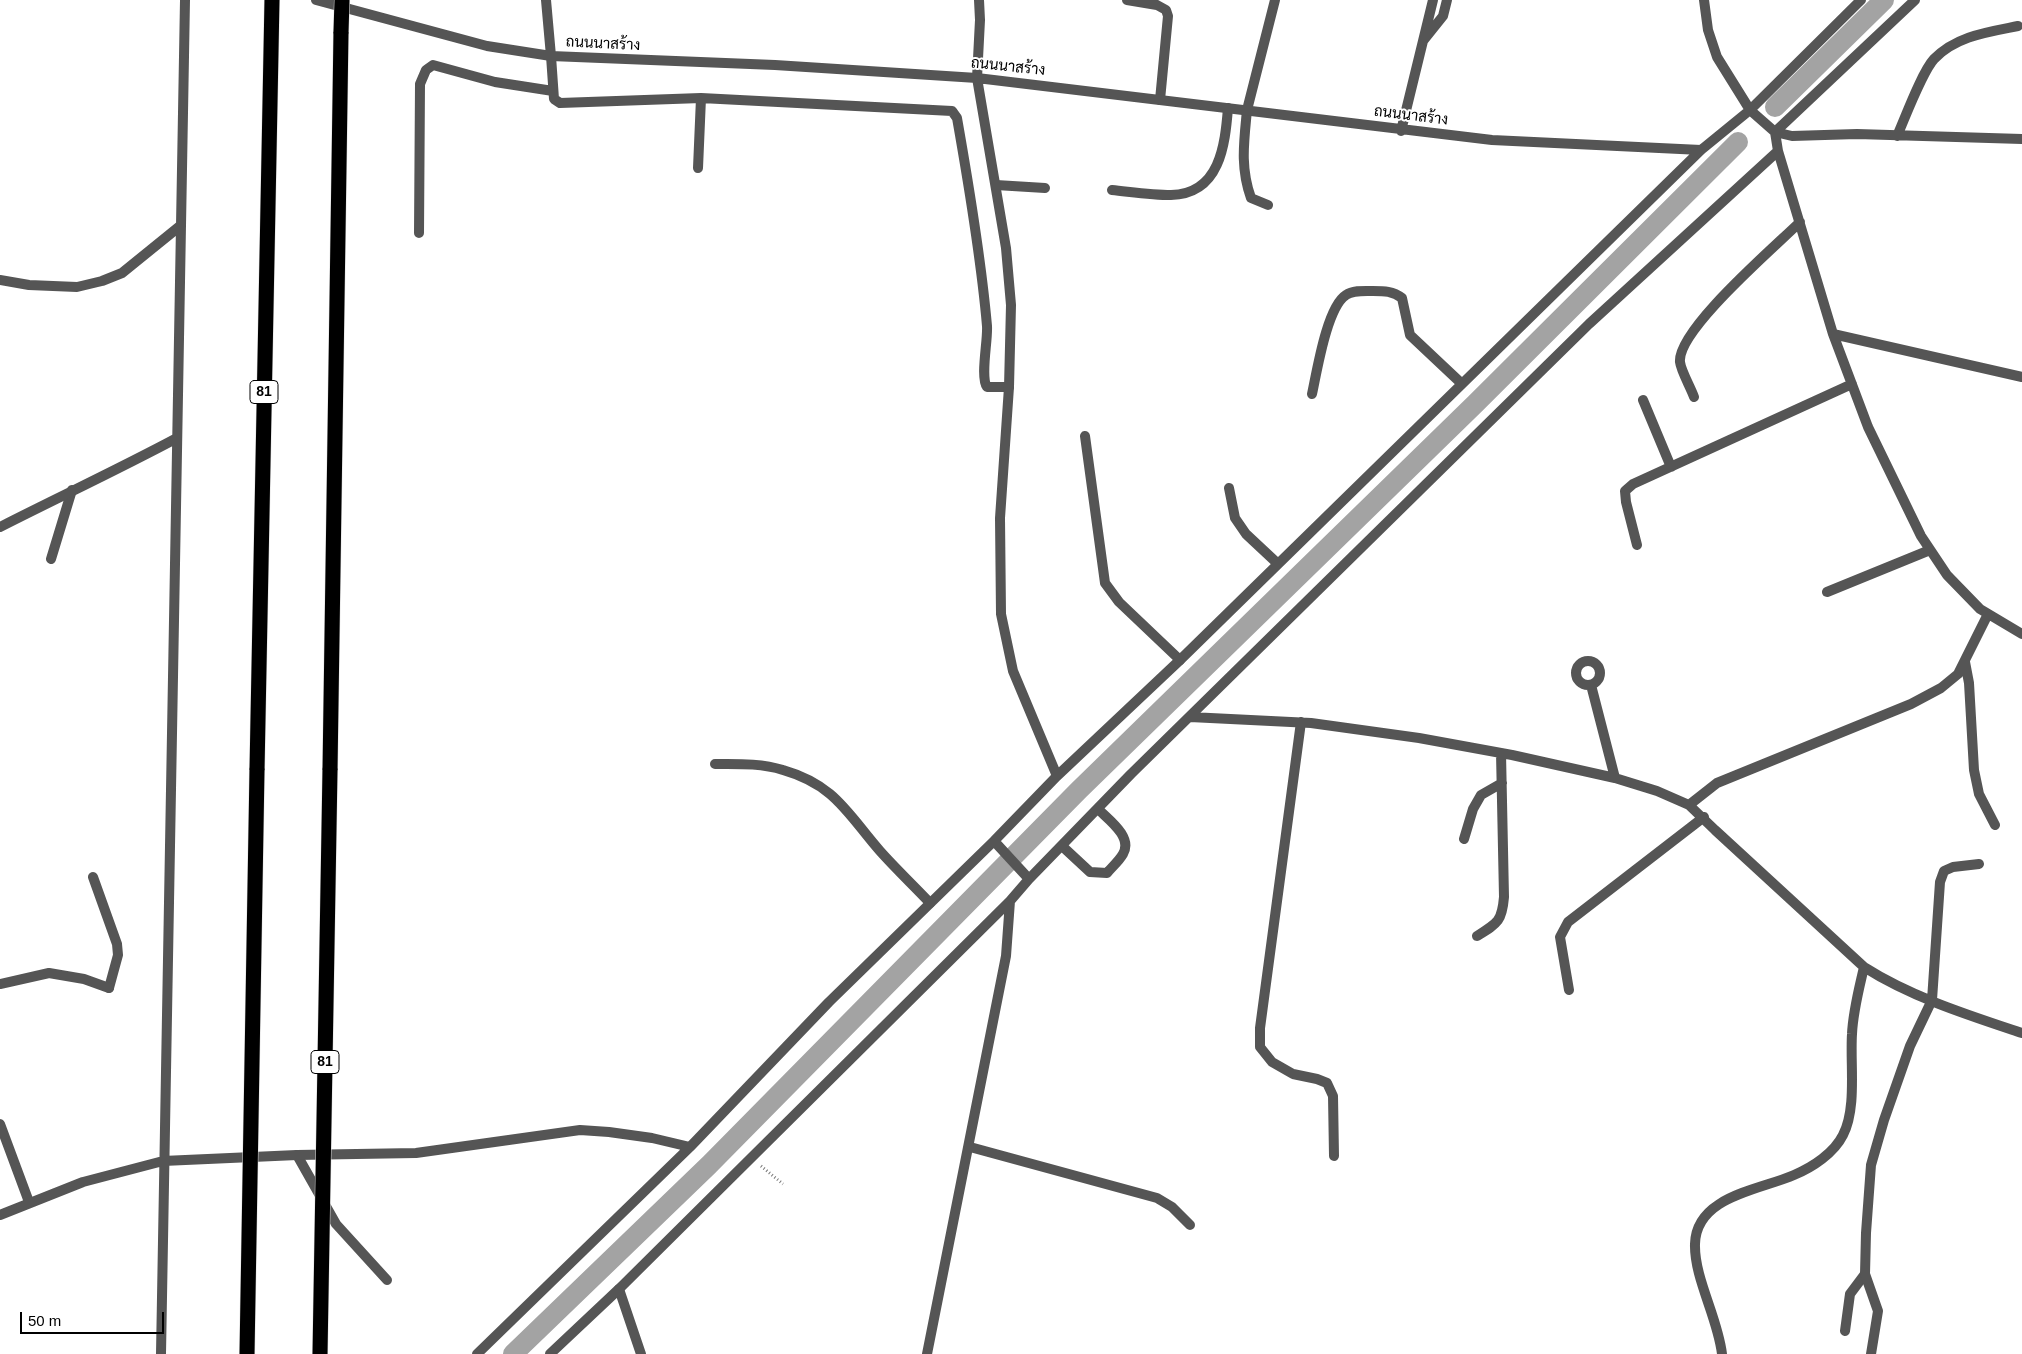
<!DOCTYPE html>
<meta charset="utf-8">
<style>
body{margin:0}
#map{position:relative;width:2022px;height:1354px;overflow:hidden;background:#fff;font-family:Arial,sans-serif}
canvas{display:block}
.scale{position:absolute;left:20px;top:1312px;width:144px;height:22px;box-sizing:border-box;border:2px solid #000;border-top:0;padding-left:6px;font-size:15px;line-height:18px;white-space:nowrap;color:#000;-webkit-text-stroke:4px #fff;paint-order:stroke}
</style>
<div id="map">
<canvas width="2022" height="1354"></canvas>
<div class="scale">50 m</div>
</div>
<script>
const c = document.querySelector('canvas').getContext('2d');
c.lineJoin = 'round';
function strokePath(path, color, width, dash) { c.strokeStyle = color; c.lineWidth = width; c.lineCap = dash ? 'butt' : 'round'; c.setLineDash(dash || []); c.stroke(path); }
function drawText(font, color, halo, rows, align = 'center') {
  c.font = font + ' Arial,Sarabun,sans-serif'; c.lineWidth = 4; c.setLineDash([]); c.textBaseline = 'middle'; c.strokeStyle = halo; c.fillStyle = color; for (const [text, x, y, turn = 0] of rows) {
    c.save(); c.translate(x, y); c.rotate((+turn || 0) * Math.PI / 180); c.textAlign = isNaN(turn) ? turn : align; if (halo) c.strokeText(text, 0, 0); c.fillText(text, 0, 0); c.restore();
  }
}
strokePath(new Path2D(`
 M1775,107l109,-107
 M513,1354l196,-189 370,-375 396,-386 263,-262`), '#a3a3a3', 20);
const motorway = new Path2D(`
 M257,770l15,-770
 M330,770l11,-738`);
strokePath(motorway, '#dbdbdb', 16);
strokePath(new Path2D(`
 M761,1166l22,18`), '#777', 3, [1, 2.5]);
strokePath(new Path2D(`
 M1127,0l30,5 9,5 2,6 -8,84
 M551,56l3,43 6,4 141,-5 251,13 5,7c12,68 24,139 30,208 1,15 -7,51 0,61h22
 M977,78l3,-58 -1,-20
 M1247,110c-3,32 -7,57 4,88l17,7
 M698,168l3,-70
 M996,185l49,3
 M1112,190c20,2 40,5 59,5 49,-1 54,-50 57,-87
 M419,233l1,-149 6,-14 7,-5 62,17 58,9
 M1085,436l20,147 14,19 61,58
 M51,559l21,-69
 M715,764c22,0 46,-1 68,6 52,15 64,43 97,81 16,18 34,35 50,52
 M1062,846l28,26 17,1c5,-6 12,-12 16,-19 10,-17 -14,-34 -25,-45
 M93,877l24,67 1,11 -9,33
 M970,1147l187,51 15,9 18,18
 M297,1155l39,69 51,56
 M619,1289l22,65
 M1845,1331l5,-37 15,-20`), '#555', 10);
strokePath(new Path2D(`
 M316,0l171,46 64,10 224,9 202,13 515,62 209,10
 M546,0l5,56
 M1704,0l4,30 9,27 33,53 25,22 17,4 65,-2 165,5
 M1915,0l-140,132 3,19 55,183 35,93 53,109 26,39 33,34 42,25
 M1423,41l20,-25 4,-16
 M977,78l29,170 5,57 -2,82 -9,131 1,96 12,57 44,105
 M1247,110l28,-110
 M1401,131l32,-131
 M1897,136c8,-18 25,-64 37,-77 22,-23 54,-27 84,-33
 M0,280l29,5 48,2 25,-6 20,-8 58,-47
 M1833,334l189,43
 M1312,394c5,-23 15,-87 34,-99 7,-5 19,-4 27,-4 11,0 20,0 29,7l8,37 51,48
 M1694,397c-3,-9 -13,-26 -14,-35 -3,-32 96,-116 120,-140
 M1643,400l28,67
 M1229,488l6,30 11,16 31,29
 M0,527c59,-30 119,-58 177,-89
 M1637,545l-11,-43 -1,-11 8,-7 219,-100
 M1827,592l103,-42
 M1576 673a12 12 0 1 1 24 0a12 12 0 1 1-24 0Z
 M1965,662l4,21 5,87 5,24 16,31
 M1591,685l24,93
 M1190,717l121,6 108,15 93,17 103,23 42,13 32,14 26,25 149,137c47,30 104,48 158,66
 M1301,722l-41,306v19l12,15 21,12 24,5 10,4 6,13 1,60
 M1689,805l28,-22 194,-79 30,-16 17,-14 30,-60
 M1464,839l9,-30 8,-14 21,-12
 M994,841l35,38
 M1477,936c21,-13 25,-15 27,-39l-3,-144
 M0,984l49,-11 35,6 25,9
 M1569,990l-9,-53 8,-15 136,-105
 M0,1124l29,78
 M0,1215l83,-33 80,-21 134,-6 119,-2 164,-23 29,2 43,6 38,9
 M161,1354l24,-1354
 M477,1354l213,-207 139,-145 165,-161 63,-65 123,-116 521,-510 49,-40 111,-110
 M550,1354l69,-65 391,-388
 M927,1354l79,-398 4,-55 19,-22 102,-105 458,-450 189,-173
 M1722,1354c-4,-36 -28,-76 -27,-110 1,-48 65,-54 99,-69 19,-8 40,-22 49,-40 14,-27 7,-71 9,-101 1,-23 7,-45 12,-67
 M1871,1354l7,-43 -13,-37 1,-41 5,-68 13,-45 26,-74 22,-46 8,-118 4,-11 9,-4 26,-3`), '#555', 10);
strokePath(motorway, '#000', 15);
const motorwayBridge = new Path2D(`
 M341,32l1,-32
 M247,1354l10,-584
 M320,1354l10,-584`);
strokePath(motorwayBridge, '#dbdbdb', 16, []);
strokePath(motorwayBridge, '#000', 15);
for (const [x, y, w] of [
 [264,392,28],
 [325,1062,28]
]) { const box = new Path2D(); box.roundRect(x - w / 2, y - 11.5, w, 23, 4); c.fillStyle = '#fff'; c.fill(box); strokePath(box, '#000', 1); }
drawText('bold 14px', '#000', null, [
 ["81",264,392],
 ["81",325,1062]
]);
drawText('15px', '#000', '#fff', [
 ["ถนนนาสร้าง",603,44,3],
 ["ถนนนาสร้าง",1008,67,6],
 ["ถนนนาสร้าง",1411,116,7]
]);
</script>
